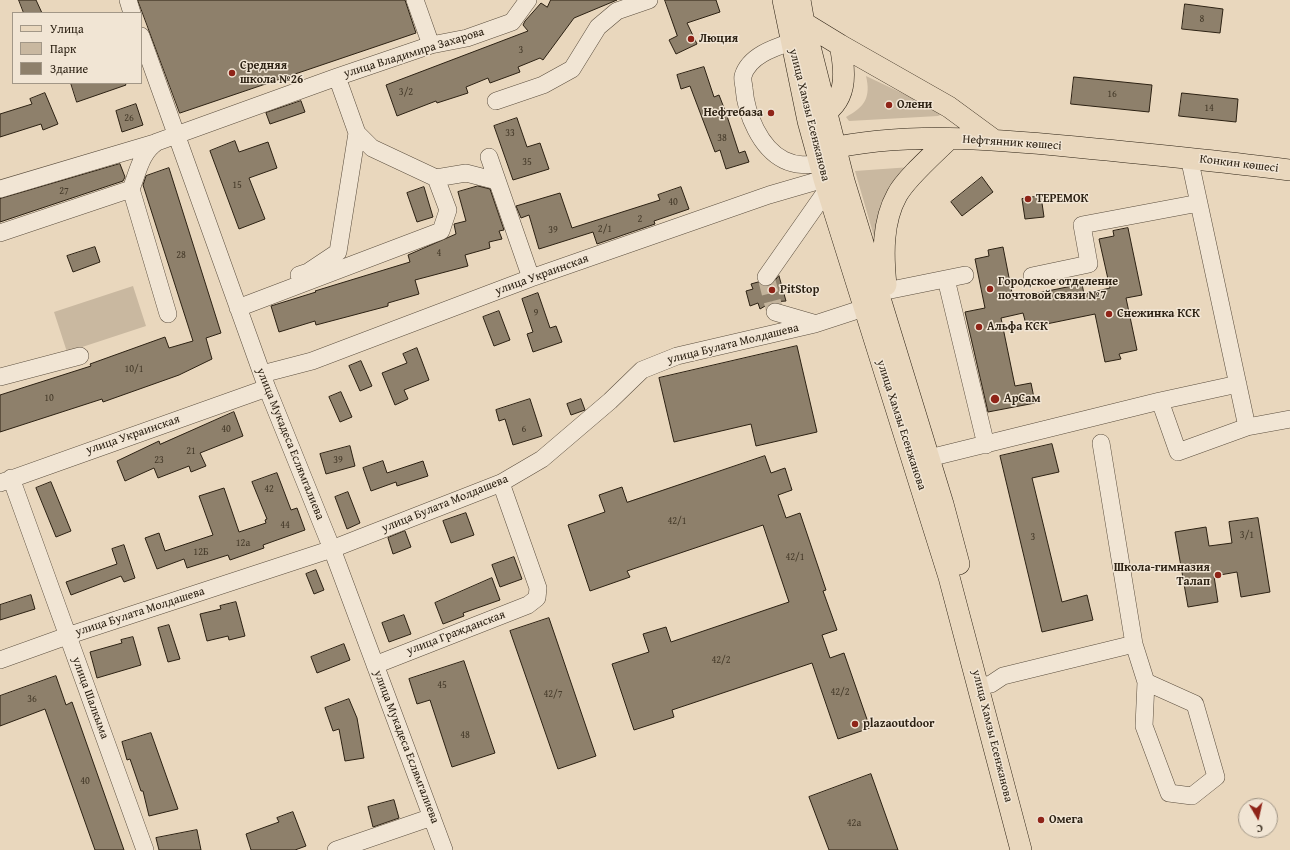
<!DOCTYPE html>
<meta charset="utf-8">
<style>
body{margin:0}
#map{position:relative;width:1290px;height:850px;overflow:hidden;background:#e9d7bd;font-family:"Gentium Book Plus",serif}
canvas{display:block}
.legend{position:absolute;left:12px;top:12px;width:130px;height:72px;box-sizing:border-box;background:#f1e5d4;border:1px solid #a29787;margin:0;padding:5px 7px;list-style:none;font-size:12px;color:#2c2113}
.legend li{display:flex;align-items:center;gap:8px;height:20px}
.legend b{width:20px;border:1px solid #a29787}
.north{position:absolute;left:1238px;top:798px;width:40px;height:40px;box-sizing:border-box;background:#f1e5d4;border:1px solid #a29787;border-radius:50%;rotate:171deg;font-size:11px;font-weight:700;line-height:16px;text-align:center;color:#2c2113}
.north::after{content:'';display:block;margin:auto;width:14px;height:18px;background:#8f2418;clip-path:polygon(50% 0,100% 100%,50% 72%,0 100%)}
</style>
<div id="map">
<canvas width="1290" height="850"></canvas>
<ul class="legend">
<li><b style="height:5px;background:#e9d7bd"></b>Улица</li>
<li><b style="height:11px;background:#c9b8a0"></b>Парк</li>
<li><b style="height:11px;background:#8e806b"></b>Здание</li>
</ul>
<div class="north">С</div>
</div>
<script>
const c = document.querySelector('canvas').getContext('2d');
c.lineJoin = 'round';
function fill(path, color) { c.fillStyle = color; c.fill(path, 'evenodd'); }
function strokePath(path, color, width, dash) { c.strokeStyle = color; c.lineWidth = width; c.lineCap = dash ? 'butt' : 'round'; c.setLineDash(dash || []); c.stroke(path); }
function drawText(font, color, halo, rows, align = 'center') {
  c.font = font + ' "Gentium Book Plus",serif'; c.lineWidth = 3; c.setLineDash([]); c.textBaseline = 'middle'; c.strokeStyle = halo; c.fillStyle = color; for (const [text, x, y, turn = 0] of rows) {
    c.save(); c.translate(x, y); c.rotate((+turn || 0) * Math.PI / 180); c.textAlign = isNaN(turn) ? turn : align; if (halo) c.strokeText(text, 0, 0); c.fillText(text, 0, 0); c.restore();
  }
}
fill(new Path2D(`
 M866,76l78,37 -6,3 -89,5 -3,-4c19,-10 25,-20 20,-41z
 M911,167c-24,26 -35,31 -32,68l-4,5 -20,-69z
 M133,286l13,40 -79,26 -13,-40z`), '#c9b8a0');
const building = new Path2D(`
 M19,0h17l6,13h-18z
 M138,0h267l11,33 -236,80z
 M551,0h66l-43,18 -31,42 -3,-2 -22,9 2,5 -30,11 -2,-5 -22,9 2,6 -31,10 -1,-2 -39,15 -11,-31 142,-54 -5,-6 2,-4 16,-18 6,4z
 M665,0h51l4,12 -33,11 10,21 -21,10 -7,-14 8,-4z
 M1185,4l38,5 -3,24 -38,-4z
 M704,67l10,30 5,-2 7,18 13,40 6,-2 4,11 -23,7 -6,-19 -5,2 -25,-66 -9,3 -4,-14z
 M1074,77l78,8 -3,27 -78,-8z
 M71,83h54l1,2 -49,17z
 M45,93l13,31 -15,6 -2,-6 -41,13v-23l32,-10 -2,-5z
 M1182,93l56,6 -2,23 -57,-6z
 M301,101l4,11 -35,12 -4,-11z
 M136,104l7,21 -21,7 -6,-21z
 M517,118l10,29 13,-4 9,26 -36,11 -19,-54z
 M235,141l4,11 29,-10 9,26 -28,10 16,41 -26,10 -29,-78z
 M120,164l5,13 -2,4 -123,41v-23z
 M169,168l52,165 -15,5 6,21 -33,16 -76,27 -1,-3 -102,33v-37l91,-29 -1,-2 75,-27 4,11 24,-7 -50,-156 3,-9z
 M982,177l11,15 -31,24 -11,-14z
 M478,186l12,3 14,41 -5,1 3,8 -13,3 1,6 -25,7 3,11 -53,14 4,14 -31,9v3l-72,19 -1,-4 -36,11 -8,-26 45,-14 -1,-1 95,-29 -2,-7 48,-21 -2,-10 12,-3 -8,-29z
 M424,187l9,30 -16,5 -10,-29z
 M681,187l8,22 -35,12 1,3 -58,20 -4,-12 -54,17 -10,-34 -8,3 -5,-12 44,-13 12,35 88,-28 -2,-5z
 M1041,196l3,21 -19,2 -3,-20z
 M1128,228l14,67 -16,3 11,52 -18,4 2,5 -16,3 -10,-48 -68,14 -4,-15 -22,5 14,68 16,-3 4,20 -47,9 -23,-100 20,-4 -10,-49 14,-3 -1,-6 15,-3 10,51 69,-14 2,10 26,-6 -11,-49 15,-3 -1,-5z
 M95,247l5,15 -27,10 -6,-16z
 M779,276l7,25 -14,1 -12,7 -2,-6 -8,3 -4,-15 7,-2 -2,-5 7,-2 7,5 5,-1z
 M538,293l12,35 6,-2 6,16 -29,10 -6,-18 6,-2 -11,-33z
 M499,311l11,29 -16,6 -11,-29z
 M797,346l20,86 -61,14 -5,-22 -77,18 -15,-64z
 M417,348l12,32 -25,10 4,9 -13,6 -13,-32 25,-10 -4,-9z
 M361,361l11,25 -12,5 -11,-25z
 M341,392l11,25 -12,5 -11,-25z
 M530,399l12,37 -29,9 -8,-26 -6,2 -3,-11z
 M581,399l4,11 -14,5 -4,-11z
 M234,412l9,24 -43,17 6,13 -15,6 -2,-6 -31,12 -4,-10 -29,13 -8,-20 42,-20 1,3z
 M1052,444l7,28 -27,6 30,124 25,-7 6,25 -51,12 -42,-176z
 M350,446l5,20 -29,8 -6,-20z
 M765,456l6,17 14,-5 7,22 -14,5 8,23 14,-5 26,77 -3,1 14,39 -15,5 8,23 14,-5 26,75 -32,11 -26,-76 -140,47 2,7 -40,13 -22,-66 37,-12 -6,-18 23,-7 5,15 118,-40 -26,-77 -136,46 3,6 -40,14 -22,-66 37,-13 -6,-17 23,-8 5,15z
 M383,461l4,12 36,-12 5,15 -31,10 -1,-4 -25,9 -8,-23z
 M277,473l14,37 6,-2 8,22 -42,15 1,3 -34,12 -2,-5 -41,13 -3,-9 -27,10 -12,-31 14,-5 6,18 48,-16 -14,-39 25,-8 15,44 27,-9 -1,-3 2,-1 -15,-37z
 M51,482l20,49 -15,6 -20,-49z
 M348,492l12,31 -13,6 -12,-32z
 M466,513l8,22 -23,8 -8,-22z
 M1258,518l12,74 -29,5 -4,-25 -23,4 4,26 -30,5 -13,-75 31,-5 3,19 23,-3 -3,-21z
 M405,531l6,16 -18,7 -5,-16z
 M124,545l11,33 -11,4 -3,-6 -50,19 -5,-13 51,-18 -5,-15z
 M514,557l8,22 -22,8 -8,-22z
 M316,570l8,20 -10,4 -8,-20z
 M492,578l8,22 -37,13 1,3 -21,8 -8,-21z
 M31,595l4,14 -35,11v-15z
 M236,602l9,34 -16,4 -1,-4 -21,5 -7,-27 21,-5 -1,-3z
 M404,615l7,19 -22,8 -7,-19z
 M549,618l47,138 -38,13 -48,-138z
 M169,625l11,34 -12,3 -10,-34z
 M133,637l8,28 -44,13 -7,-26 32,-9 -1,-3z
 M344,644l6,16 -33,13 -6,-16z
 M464,661l31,92 -43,14 -22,-67 -13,4 -8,-25z
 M56,676l10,29 6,-3 52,148h-29l-50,-141 -45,17v-30z
 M349,699l8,19 7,40 -19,3 -6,-32 -6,2 -8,-23z
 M151,733l27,76 -29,7 -6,-25h-2l-11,-32 -3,1 -5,-18z
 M871,774l27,76h-69l-20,-53z
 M394,800l5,18 -26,9 -5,-20z
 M293,812l13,34 -11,4h-44l-5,-16 33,-12 -2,-4z
 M197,830l4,20h-42l-3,-12z`);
fill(building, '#8e806b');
strokePath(building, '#2c2113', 1);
strokePath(new Path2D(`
 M766,277l9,35`), '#c3b39b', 17, [17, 8]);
const minor = new Path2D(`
 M128,0l4,13
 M415,0l16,45
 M141,36l126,352 65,161 112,301
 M791,42c-18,6 -42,14 -48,34 -1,4 1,9 1,12 2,26 16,60 40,72 12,6 24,5 36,4
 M496,101l47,-16 29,-16 26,-42 19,-16 32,-11
 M489,157l42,121
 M436,178l30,-5 31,8
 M0,189l155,-46
 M131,189l37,125
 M0,233l131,-44c7,-17 10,-37 26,-47l180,-65 94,-32 36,-7 45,-16 16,-22
 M299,275l9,-3 30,-20 19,-119 -20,-56
 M1032,276l57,-12 -7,-39 117,-22
 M766,277l61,-87
 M946,279l40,166
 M886,291l79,-16
 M238,308l203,-77 7,-21 -12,-32 -64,-30 -15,-15
 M775,312l38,11
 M262,374l50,-13 219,-83 238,-83 55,-16
 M0,377l80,-21
 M1160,401l18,51 69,-25 -58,-270
 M1247,427l43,-8
 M917,461l243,-60 78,-17
 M11,478l134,372
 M0,483l267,-95
 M1134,644l12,38 -2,44 25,67 23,3 24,-19 -21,-73 -49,-22
 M0,660l67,-24 265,-87 169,-66 41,-24 68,-58 32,-31 35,-14 138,-32 49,-16
 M375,665l153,-60 9,-7 1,-10 -37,-105
 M977,687l14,-3 12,-8 131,-32 -33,-201
 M336,850l96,-33`);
const major = new Path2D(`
 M783,0l25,121 16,58 125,398 72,273
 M800,0l4,23 40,158 99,323 16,60
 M804,23l36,22 109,62 45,33
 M818,117c30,-15 28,-43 22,-72
 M823,150c83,-19 170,-11 253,-3 72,7 143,14 214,23
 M886,285c-3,-30 -4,-63 11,-90 9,-17 38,-42 52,-56`);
strokePath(minor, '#5b4e3e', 18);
strokePath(major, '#2c2113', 22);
strokePath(minor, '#f1e5d4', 17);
strokePath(major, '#e9d7bd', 21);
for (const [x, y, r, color] of [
 [691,39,4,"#8f2418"],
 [232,73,4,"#8f2418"],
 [889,105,4,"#8f2418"],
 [771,113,4,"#8f2418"],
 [1028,199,4,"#8f2418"],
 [990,289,4,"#8f2418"],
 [772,290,4,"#8f2418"],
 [1109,314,4,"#8f2418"],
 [979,327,4,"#8f2418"],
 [995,399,5,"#8f2418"],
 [1218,575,4,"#8f2418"],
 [855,724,4,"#8f2418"],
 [1041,820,4,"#8f2418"]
]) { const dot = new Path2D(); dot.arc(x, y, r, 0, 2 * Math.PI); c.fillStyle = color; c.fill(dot); strokePath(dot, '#f1e5d4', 1.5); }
drawText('10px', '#443929', null, [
 ["8",1202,19],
 ["3",521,50],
 ["3/2",406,92],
 ["16",1112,94],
 ["14",1209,108],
 ["26",129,118],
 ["33",510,133],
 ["38",722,138],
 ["35",527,162],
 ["15",237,185],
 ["27",64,191],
 ["40",673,202],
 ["2",640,219],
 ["2/1",605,229],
 ["39",553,230],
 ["4",439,253],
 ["28",181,255],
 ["9",536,313],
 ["10/1",134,369],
 ["10",49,398],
 ["40",226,429],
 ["6",524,429],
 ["21",191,451],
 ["23",159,460],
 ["39",338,460],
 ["42",269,489],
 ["42/1",677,521],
 ["44",285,525],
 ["3/1",1247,535],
 ["3",1033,537],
 ["12а",243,543],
 ["12Б",201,552],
 ["42/1",795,557],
 ["42/2",721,660],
 ["45",442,685],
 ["42/2",840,692],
 ["42/7",553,694],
 ["36",32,699],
 ["48",465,735],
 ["40",85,781],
 ["42а",854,823]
]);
drawText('bold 12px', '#2c2113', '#f1e5d4', [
 ["Люция",699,39],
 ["Средняя",240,66],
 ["школа №26",240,80],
 ["Олени",897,105],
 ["Нефтебаза",763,113,"right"],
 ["ТЕРЕМОК",1036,199],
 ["Городское отделение",998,282],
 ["почтовой связи №7",998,296],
 ["PitStop",780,290],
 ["Снежинка КСК",1117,314],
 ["Альфа КСК",987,327],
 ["АрСам",1004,399],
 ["Школа-гимназия",1210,568,"right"],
 ["Талап",1210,582,"right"],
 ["plazaoutdoor",863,724],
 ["Омега",1049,820]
], 'left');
drawText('12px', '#2c2113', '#f1e5d4', [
 ["улица Владимира Захарова",414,53,-17],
 ["улица Хамзы Есенжанова",809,115,76],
 ["Нефтянник көшесі",1012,143,4],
 ["Конкин көшесі",1239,164,7],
 ["улица Украинская",542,275,-20],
 ["улица Булата Молдашева",733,344,-14],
 ["улица Хамзы Есенжанова",901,425,72],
 ["улица Украинская",133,435,-19],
 ["улица Мукадеса Еслямгалиева",290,444,68],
 ["улица Булата Молдашева",445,504,-22],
 ["улица Булата Молдашева",140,612,-18],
 ["улица Гражданская",456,633,-21],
 ["улица Шалкыма",90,698,70],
 ["улица Хамзы Есенжанова",992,736,76],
 ["улица Мукадеса Еслямгалиева",406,747,69]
]);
</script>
